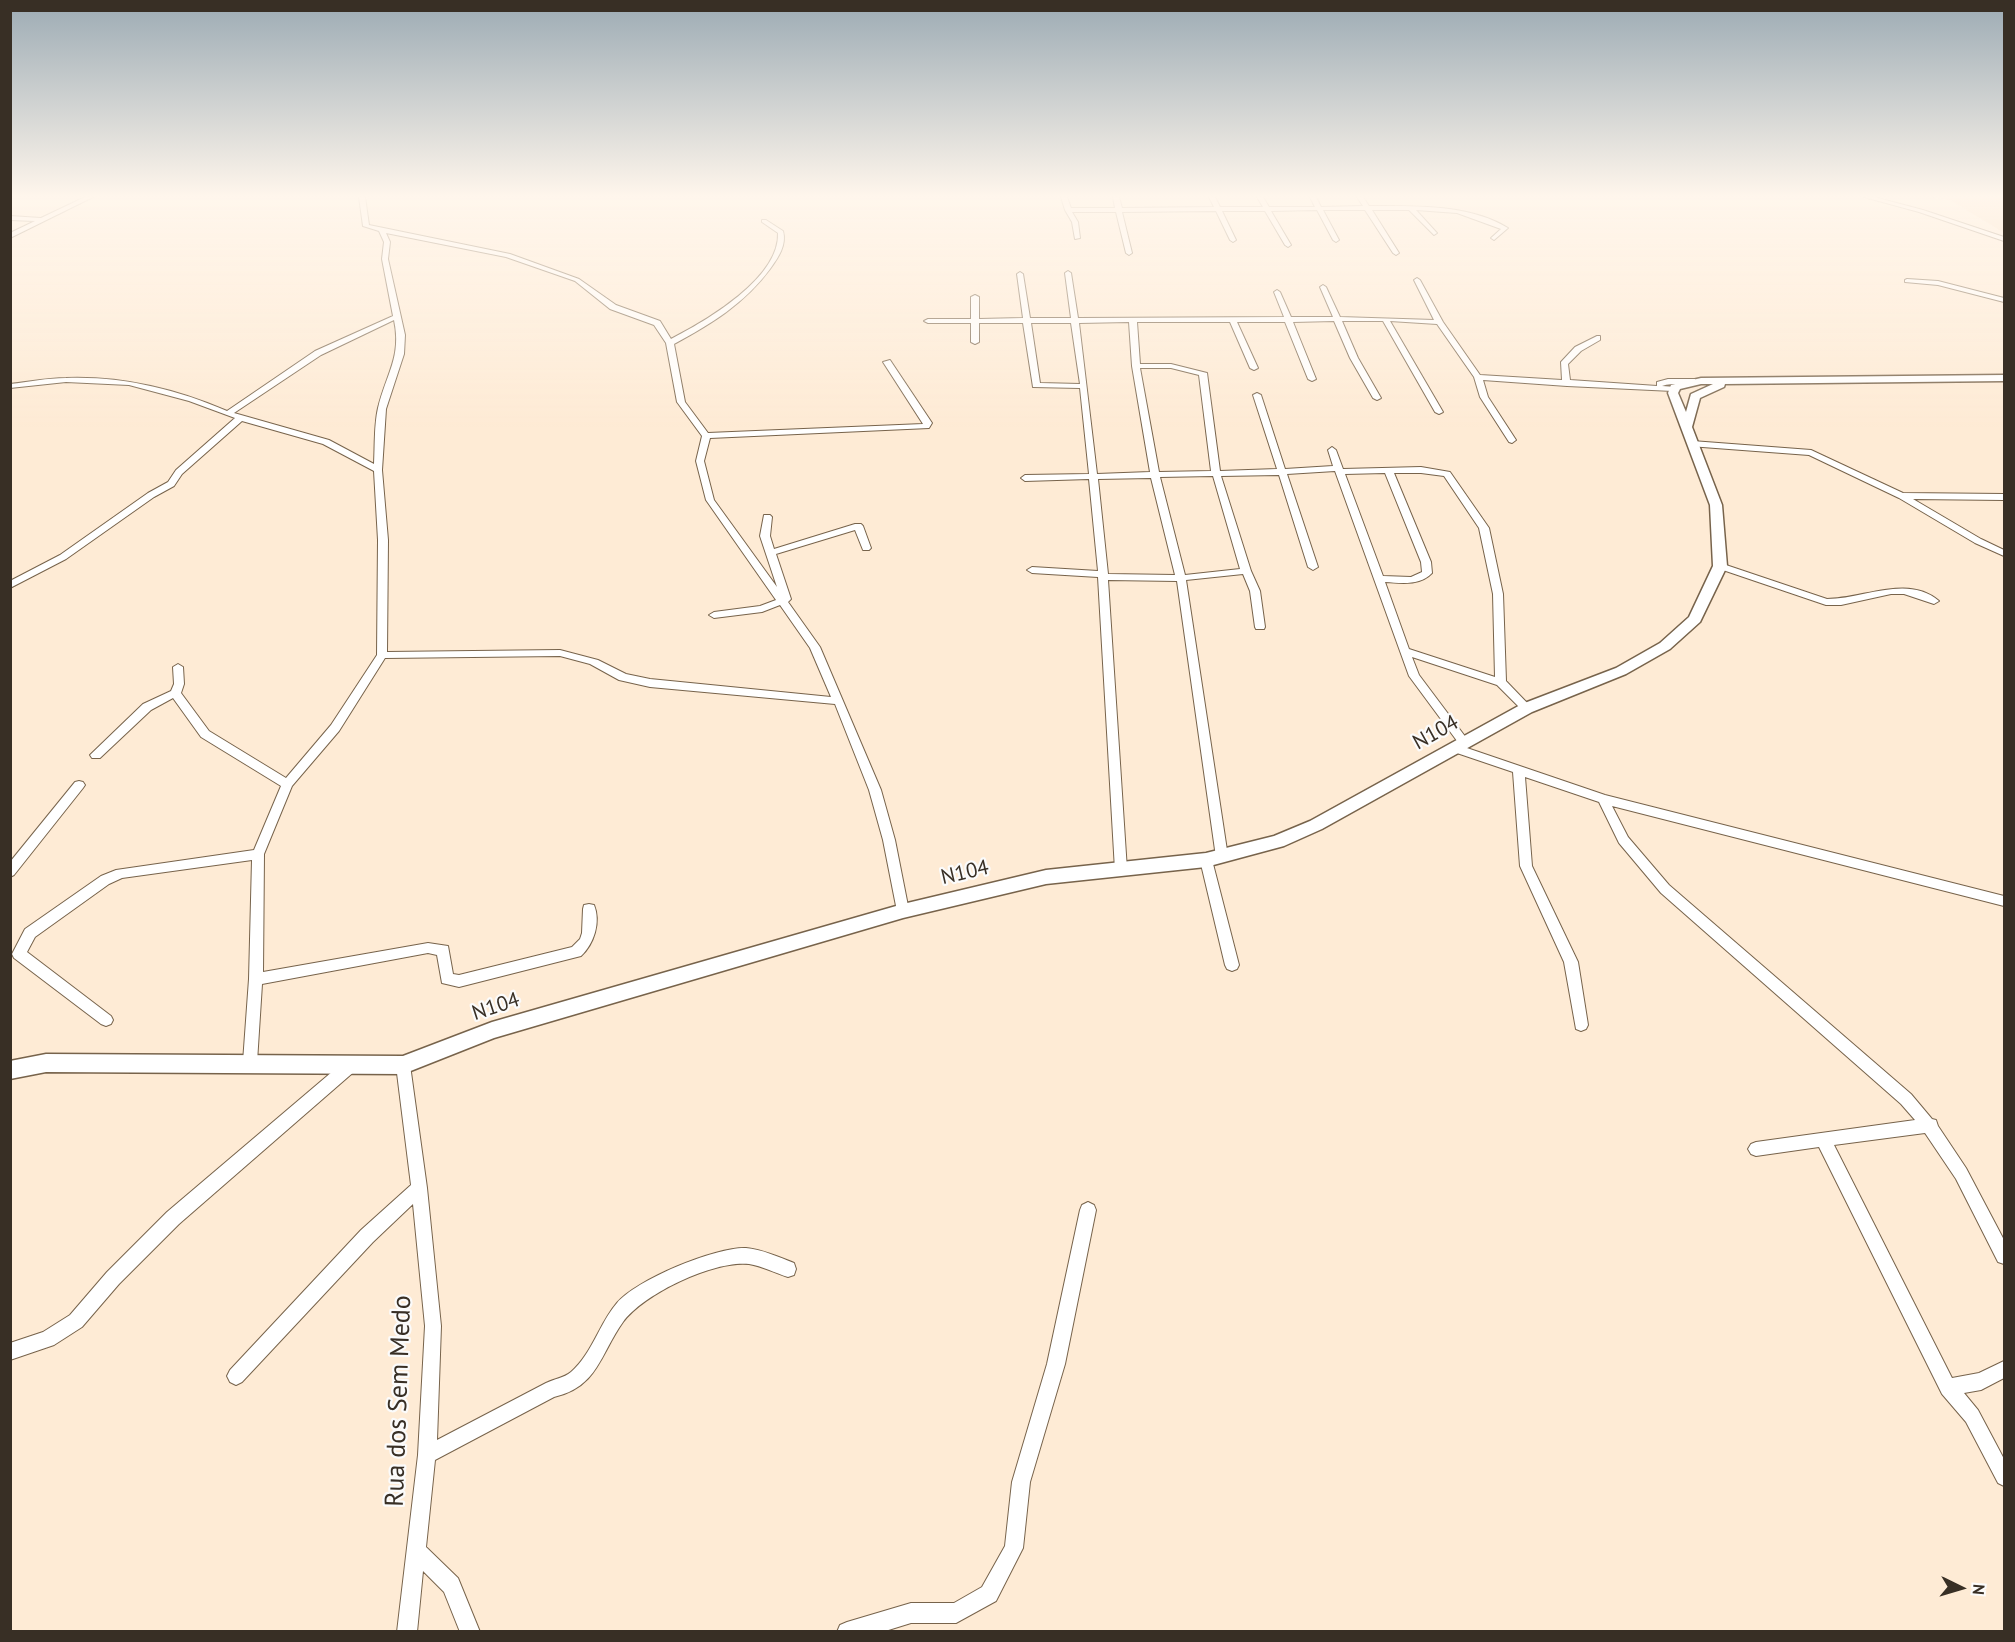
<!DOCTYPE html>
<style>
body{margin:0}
#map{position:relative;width:2015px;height:1642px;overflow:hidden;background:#feebd5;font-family:"PT Sans",sans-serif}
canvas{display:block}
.frame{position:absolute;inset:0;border:12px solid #382f25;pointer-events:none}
.north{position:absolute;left:1931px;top:1558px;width:60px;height:60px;-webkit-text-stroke:4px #fbfbfb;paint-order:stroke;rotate:95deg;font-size:16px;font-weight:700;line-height:24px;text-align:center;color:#382f25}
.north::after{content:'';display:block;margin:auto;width:21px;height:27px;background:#382f25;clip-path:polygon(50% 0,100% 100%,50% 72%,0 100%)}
</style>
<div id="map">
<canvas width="2015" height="1642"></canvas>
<div class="frame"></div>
<div class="north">N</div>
</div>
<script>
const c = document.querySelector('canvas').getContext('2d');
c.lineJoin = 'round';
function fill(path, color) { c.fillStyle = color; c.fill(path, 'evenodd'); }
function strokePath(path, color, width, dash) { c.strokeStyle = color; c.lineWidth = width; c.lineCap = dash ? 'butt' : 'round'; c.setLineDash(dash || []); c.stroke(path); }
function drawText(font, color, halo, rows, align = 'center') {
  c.font = font + ' "PT Sans",sans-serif'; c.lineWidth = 4.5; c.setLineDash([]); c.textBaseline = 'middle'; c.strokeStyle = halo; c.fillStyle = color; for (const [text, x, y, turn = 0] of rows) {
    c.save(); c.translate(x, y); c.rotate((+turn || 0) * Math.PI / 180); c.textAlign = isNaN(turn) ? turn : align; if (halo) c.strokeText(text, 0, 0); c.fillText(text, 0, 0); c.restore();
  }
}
fill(new Path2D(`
 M1929,197h75v36l-54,-33z`), '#f9dcbb');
const minor = new Path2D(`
 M85,197h8l-83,41v-5l25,-12 -25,-1v-4l31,2z
 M359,197h6l4,28 141,29 69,25 37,26 44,16 11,18c35,-18 109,-61 107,-106l-16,-11v-2h4l17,11c4,14 -5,27 -13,38 -26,35 -59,55 -96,75l11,58 23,31 215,-9 -40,-62 7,-2 42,63 -3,5 -219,10 -6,23 10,39 63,87 -17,-51 4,-21h6l2,2 -2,19 4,13 81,-25h6l2,2 8,22 -2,2h-6l-8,-20 -79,24 15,45 -3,3 32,45 61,143 14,50 14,71 -1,4 -5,1 -5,-1 -1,-4 -14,-71 -14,-50 -34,-86 -185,-17 -31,-7 -29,-16 -30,-8 -175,2 -46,73 -47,55 -28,68 -1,118 165,-29 20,3 5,28 6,1 113,-28 8,-8 2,-6 1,-24 1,-4 5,-1 5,1c7,17 0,39 -13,51l-122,31 -17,-4 -5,-28 -9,-2 -166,31 -5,78 -2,5 -5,1 -5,-1 -2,-5 6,-83 3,-119 -130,18 -13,6 -74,53 -8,15 84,64 2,4 -2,4 -5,2 -5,-2 -87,-66 -2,-4 13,-25 76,-53 15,-6 138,-20 27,-64 -80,-49 -28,-39 -22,12 -51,48h-8l-2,-3 53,-51 28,-13 3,-7 -1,-17 5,-3 5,3 1,17 -3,9 28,38 77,47 45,-53 46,-70 1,-115 -4,-69 -51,-27 -81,-23 -60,53 -8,12 -20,11 -88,62 -56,29v-7l50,-26 88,-62 20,-11 8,-12 59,-52 -46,-17 -60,-16 -63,-3 -56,6v-4c19,-2 37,-6 56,-6 56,-2 110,11 161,33l88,-60 78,-35 -11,-57 2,-17 -5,-11 -16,-5zM386,233l120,24 69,24 35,28 44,16 12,18 11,59 25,34 -6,25 10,39 70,100 -16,6 -46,6 -5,3 5,3 48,-6 18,-7 30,43 21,49 -181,-18 -24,-5 -28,-14 -38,-10 -173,2 1,-112 -6,-70 4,-61 18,-55 1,-19 -17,-76 2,-17zM394,320c8,37 -8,54 -16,88 -4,17 -3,38 -4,56l-45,-24 -95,-27 87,-58z
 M1061,197h6l4,11h44l-2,-11h6l3,11 92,-1 -5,-10h6l5,10h43l-6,-10h6l6,10h46l-5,-10h6l5,10 42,-1 -6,-9h6l6,9c45,0 100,-2 139,22l-14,12 -3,-2 10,-9 -44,-16 -41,-3 20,22 1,1 -3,2 -25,-25h-37l27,43 -3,2 -3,-2 -28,-43h-42l16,30 -3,2 -3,-2 -16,-30 -46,1 20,34 -3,2 -3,-2 -20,-34h-43l14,29 -3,2 -3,-2 -14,-29 -94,1 10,41 -3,2 -3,-2 -10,-41h-44l6,10 2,16 -5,1 -3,-17 -7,-12z
 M1864,197h10l49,13 81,27v4l-85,-29z
 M1068,271l3,2 7,45 206,-1 -10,-25 3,-2 3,2 11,25h42l-13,-30 3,-2 3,2 14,30 94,3 -20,-40 3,-2 3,2 23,42 37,53 82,5 -1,-18 14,-15 22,-11h3v4l-19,11 -13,13 2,16 87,6v-4l11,-3h27l1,2c-9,5 -23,1 -34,5l14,1v4h-3l-106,-5 -84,-6 5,17 28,43 -4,3 -3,-1 -29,-45 -6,-20 -37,-53 -47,-3 53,91 -4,2 -4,-2 -52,-91h-41l16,37 23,40 -4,2 -4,-2 -23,-40 -16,-37 -41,1 23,57 -4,2 -4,-2 -23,-57h-48l21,46 -4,2 -4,-2 -20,-46h-93l3,42h31l36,9 13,98 57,-2 -24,-74 4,-2 4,2 24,74 48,-3 -5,-16 4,-3 4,3 7,19 78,-2 29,5 39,56 14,66 3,87 26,27 -1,3h-8l-26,-26 -85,-28 7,18 51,68 -6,4 141,48 399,101v10l-392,-100 16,31 41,48 242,209 21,25 4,1 2,6 28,42 38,72v24l-6,-2 -42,-83 -31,-46 -91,12 118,233 27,-5 25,-12v17l-23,12 -17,3 14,17 26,49v27l-6,-3 -32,-61 -24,-28 -123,-247 -63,9 -5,-2 -3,-5 3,-5 5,-2 159,-22 -14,-16 -240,-211 -42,-50 -20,-41 -74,-25 7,89 46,96 10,63 -2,4 -5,2 -5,-2 -12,-67 -44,-96 -7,-94 -62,-21 -2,-3 2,-3h9l-51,-69 -74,-205 -48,3 31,93 -5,3 -5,-3 -29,-92 -58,1 30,95 9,20 5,36 -1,2h-8l-1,-2 -5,-36 -7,-17 -57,6 42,277 -2,3h-8l-2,-3 -39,-276 -69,-1 19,290 -2,3h-8l-2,-3 -17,-293 -66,-4 -5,-3 5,-3 66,4 -9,-92 -64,2 -4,-3 4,-3 64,-1 -9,-86 -47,-1 -10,-64h-44v19l-4,2 -4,-2v-19h-43l-4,-2 4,-2h43v-22l4,-2 4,2v22l44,-1 -6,-44 3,-2 3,2 7,44h41l-6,-45zM1129,322l3,44 18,106 -53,2 -18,-151zM1031,323h40l9,61 -40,-1zM1140,368h31l28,7 12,96 -52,1zM1385,473l36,89 1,10 -11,5 -28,-1 -38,-102zM1394,473h27l23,3 35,52 14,66 2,83 -86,-28 -24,-67c16,1 35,4 47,-9l-1,-11zM1213,476l27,93 -55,6 -25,-98zM1151,478l24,97 -67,-1 -10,-95z
 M1907,279l31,2 66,17v4l-66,-17 -33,-3v-2z
 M1692,441l119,9 92,43 101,1v6l-91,-1 68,40 23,11v6l-29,-13 -76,-45 -90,-43 -120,-9v-4z
 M1720,563l107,36c36,0 81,-25 112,2l-5,3 -30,-10h-13l-50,11h-15l-109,-37 -2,-2z
 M79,781l4,1 2,3 -2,3 -69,87 -4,2v-15l65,-80z
 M1206,855l4,2 2,3 27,105 -2,4 -5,2 -5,-2 -2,-4 -25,-105 2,-3z
 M351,1059l5,1 2,5 -2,5 -177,154 -60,60 -37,43 -28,18 -44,15v-17l33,-11 27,-17 37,-43 60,-60 179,-152z
 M403,1059l5,1 2,5 17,123 14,138 -4,114 109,-57c8,-4 18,-5 25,-11 21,-18 28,-48 46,-69 19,-23 98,-56 129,-55 15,1 33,9 48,15l2,6 -2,6 -6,2c-13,-4 -26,-11 -39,-13 -35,-4 -106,30 -126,58 -23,32 -25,65 -69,75l-119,63 -9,87 32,31 22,54h-20l-16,-40 -21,-21 -6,61h-20l21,-177 7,-129 -12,-122 -40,38 -131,140 -6,3 -6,-3 -3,-6 3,-6 131,-140 50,-45 -15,-120 2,-5z
 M1088,1202l6,3 2,5 -31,154 -35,118 -7,66 -27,53 -40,22h-45l-29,9h-45l3,-7 7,-3 64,-19h43l28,-16 23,-41 7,-64 35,-118 33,-154 2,-5z`);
const tertiary = new Path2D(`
 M2004,375v6l-279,3 -1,3 -24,11 -8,29 30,78 5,61 -27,56 -30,27 -44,25 -94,38 -210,117 -38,17 -78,21 -160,17 -143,34 -409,120 -91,36 -357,-2 -36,7v-18l36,-7 357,2 89,-34 411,-118 143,-34 160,-17 68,-17 36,-15 212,-117 94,-36 44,-25 29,-26 24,-51 -3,-61 -42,-112 3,-8 30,-7zM1701,384h12l-22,10 -5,18 -8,-19 2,-4z`);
strokePath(minor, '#77634b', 2);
strokePath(tertiary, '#77634b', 3);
fill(minor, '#fff');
fill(tertiary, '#fff');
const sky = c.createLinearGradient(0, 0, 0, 427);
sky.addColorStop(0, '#9cabb4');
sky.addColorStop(0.46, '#fff6ec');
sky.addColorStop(1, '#fff6ec00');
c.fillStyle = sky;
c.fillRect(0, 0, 2015, 427);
drawText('21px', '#382f25', '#fbfbfb', [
 ["N104",1436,733,-29],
 ["N104",965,873,-13],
 ["N104",496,1007,-18]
]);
drawText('26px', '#382f25', '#fbfbfb', [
 ["Rua dos Sem Medo",399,1401,-88]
]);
</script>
